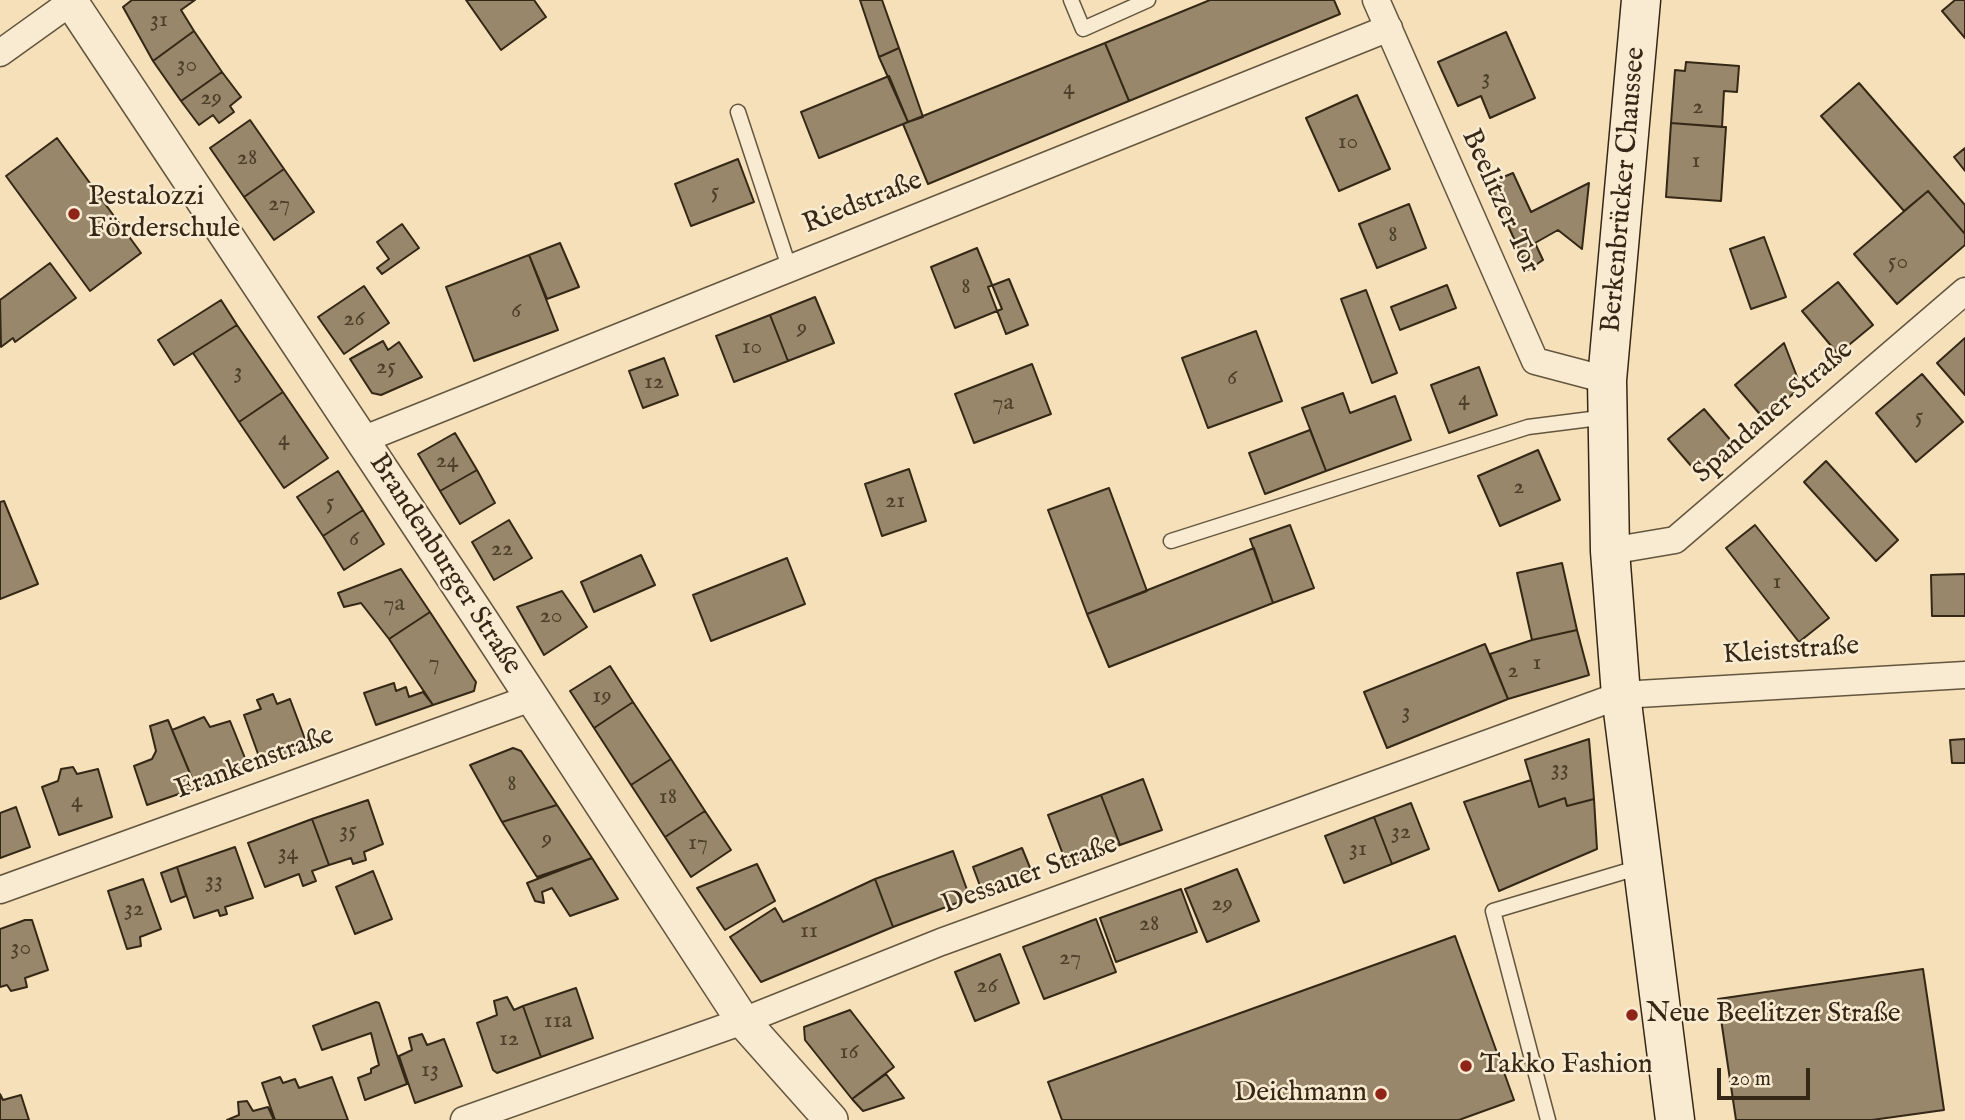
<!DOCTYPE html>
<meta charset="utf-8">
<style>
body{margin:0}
#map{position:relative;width:1965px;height:1120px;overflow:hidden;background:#f5e0b9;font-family:"IM FELL English",serif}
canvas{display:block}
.scale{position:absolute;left:1717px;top:1068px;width:93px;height:32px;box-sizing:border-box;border:4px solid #342715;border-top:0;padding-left:9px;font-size:21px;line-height:24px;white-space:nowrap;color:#342715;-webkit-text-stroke:5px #f8ebd2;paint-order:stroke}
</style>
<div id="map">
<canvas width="1965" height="1120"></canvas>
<div class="scale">20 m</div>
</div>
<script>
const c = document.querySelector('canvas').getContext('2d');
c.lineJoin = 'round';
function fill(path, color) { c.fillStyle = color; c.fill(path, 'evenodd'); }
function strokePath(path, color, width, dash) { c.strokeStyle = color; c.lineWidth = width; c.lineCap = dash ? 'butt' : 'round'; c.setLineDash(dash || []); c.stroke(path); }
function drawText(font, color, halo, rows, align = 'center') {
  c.font = font + ' "IM FELL English",serif'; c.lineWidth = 5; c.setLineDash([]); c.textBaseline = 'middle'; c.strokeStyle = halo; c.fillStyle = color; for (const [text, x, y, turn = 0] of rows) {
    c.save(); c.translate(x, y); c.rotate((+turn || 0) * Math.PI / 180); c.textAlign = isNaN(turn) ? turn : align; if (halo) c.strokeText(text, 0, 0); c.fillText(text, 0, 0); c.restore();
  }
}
const building = new Path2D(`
 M132,0h63l-14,10 13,21 -41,30 -30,-54z
 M466,0h68l12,17 -45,33z
 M860,0h22l17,48 -20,9z
 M1210,0h124l6,14 -211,87 -24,-58z
 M1955,0h10v38l-23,-27z
 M194,31l28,41 -41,29 -28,-40z
 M1506,32l29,66 -45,20 -9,-22 -23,10 -20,-44z
 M1105,43l24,58 -201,83 -25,-60z
 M899,48l24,69 -15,5 -29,-65z
 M1686,62l53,4 -2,26 -13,-1 -2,36 -51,-4 4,-53 10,1z
 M222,72l19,25 -11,9 4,6 -15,11 -6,-8 -14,10 -18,-24z
 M889,76l19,46 -89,36 -18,-46z
 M1859,83l106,122v29l-37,-43 -24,20 -83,-95z
 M1357,95l33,74 -51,22 -33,-73z
 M250,120l34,49 -40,28 -34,-49z
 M1671,123l55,4 -5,74 -55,-4z
 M57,138l84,115 -51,38 -84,-115z
 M1965,148v23l-11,-14z
 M738,159l16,43 -63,24 -16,-42z
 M284,169l30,43 -40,28 -30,-43z
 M1513,173l18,39 58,-29 -7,66 -24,-19 -23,13 8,17 -15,10 -39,-87z
 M1928,191l37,43v11l-68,59 -43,-50z
 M1409,204l17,44 -49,20 -18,-44z
 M402,224l17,24 -37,26 -5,-6 12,-9 -12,-17z
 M1764,237l22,60 -35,12 -21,-60z
 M560,243l19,44 -32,12 -18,-44z
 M977,248l25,61 -47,19 -24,-61z
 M529,255l29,75 -84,31 -28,-74z
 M50,263l26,35 -61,44 -2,-4 -12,9 -1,-47z
 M1009,279l19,46 -22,9 -18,-47z
 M1838,282l35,43 -35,29 -36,-43z
 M1447,285l9,23 -56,22 -9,-23z
 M364,286l25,37 -45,31 -26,-37z
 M1366,290l31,83 -25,10 -31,-84z
 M815,297l19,46 -46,18 -18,-46z
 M221,300l16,25 -63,40 -16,-25z
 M770,315l18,46 -54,21 -18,-46z
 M237,325l46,67 -44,30 -46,-69z
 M1256,331l26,70 -74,27 -26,-70z
 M1965,338v57l-28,-32z
 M383,341l5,9 11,-8 23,35 -41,18 -9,-2 -22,-34z
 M1784,343l17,44 -37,32 -29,-34z
 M664,358l14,37 -35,13 -14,-37z
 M1032,364l19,50 -77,29 -19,-49z
 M1479,367l18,48 -48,18 -18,-48z
 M1922,374l41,48 -47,40 -40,-49z
 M283,392l45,66 -44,30 -45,-66z
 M1343,393l7,20 45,-17 16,44 -85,31 -24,-63z
 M1704,409l29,34 -35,31 -30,-35z
 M1310,430l16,41 -61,23 -16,-41z
 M455,433l22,37 -37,21 -22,-37z
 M1538,450l22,50 -60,26 -22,-50z
 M1826,461l72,79 -22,21 -72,-79z
 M909,469l17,52 -44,15 -17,-52z
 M477,470l18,33 -35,21 -20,-33z
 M338,471l25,39 -40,26 -26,-39z
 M1109,488l38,103 -60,23 -39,-104z
 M4,501l34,83 -38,15v-97z
 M363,510l21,34 -40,26 -21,-34z
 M509,520l23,38 -38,22 -22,-38z
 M1290,525l24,63 -41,15 -23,-64z
 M1755,525l74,93 -30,24 -73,-94z
 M1254,548l19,55 -164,64 -22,-53z
 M641,555l14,30 -61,27 -13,-30z
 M787,558l18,46 -94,37 -18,-46z
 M1562,563l15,67 -45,10 -15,-67z
 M401,569l29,43 -41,27 -28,-36 -17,4 -6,-14z
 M1965,574v42h-33l-1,-41z
 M562,591l25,36 -43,28 -27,-48z
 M430,612l46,70 -2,9 -41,14 -44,-66z
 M1577,630l12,45 -81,24 -18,-45 42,-14z
 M1485,644l23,55 -121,49 -23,-56z
 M610,666l23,36 -39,26 -24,-37z
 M394,683l2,8 10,-4 3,10 14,-5 10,13 -57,20 -12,-32z
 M273,694l4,10 13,-5 18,48 -46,18 -18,-50 17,-6 -4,-9z
 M633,702l38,57 -40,26 -37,-57z
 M204,717l6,10 20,-6 19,47 -53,20 -24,-58z
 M168,720l28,68 -49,17 -13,-39 18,-7 4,-8 -6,-25z
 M1589,739l5,60 -27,7 -2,-8 -26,9 -14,-47z
 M1965,739v24h-13l-2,-23z
 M513,748l8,3 36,54 -55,17 -32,-57z
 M671,759l34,52 -40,26 -34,-52z
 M73,767l4,7 21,-5 14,48 -53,18 -17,-48 16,-6 3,-12z
 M1143,779l19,51 -42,15 -19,-50z
 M1531,780l8,27 26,-9 2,8 27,-7 3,50 -98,42 -35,-89z
 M1101,795l19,50 -53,20 -19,-50z
 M368,800l15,44 -19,8 2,8 -13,4 -2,-6 -22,7 -17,-46z
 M1411,803l18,46 -37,15 -18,-47z
 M557,805l35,53 -55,19 -35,-55z
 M16,807l14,40 -30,11v-45z
 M705,811l26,39 -40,27 -26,-40z
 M1374,817l18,47 -48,19 -19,-47z
 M312,819l17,46 -17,6 4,10 -13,5 -4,-12 -34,13 -17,-44z
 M235,847l18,51 -28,9 2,7 -7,2 -2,-6 -24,8 -17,-51z
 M1022,848l11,27 -50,19 -10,-27z
 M953,851l17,47 -77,29 -18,-48z
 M592,858l26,41 -48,17 -18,-28 -10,4 2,11 -9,-2 -8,-18z
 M757,864l18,37 -50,29 -28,-42z
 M177,867l9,29 -15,6 -10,-29z
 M1237,869l22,52 -52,21 -22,-53z
 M373,871l19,48 -37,15 -19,-47z
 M143,879l18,50 -21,8 1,9 -14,3 -19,-58z
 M875,879l18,48 -132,55 -31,-45 45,-29 8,14z
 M1181,889l16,43 -81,30 -16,-44z
 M1096,919l20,53 -72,27 -21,-52z
 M25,920h7l16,50 -23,8 2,9 -16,4 -4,-6 -7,2v-58z
 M1455,936l59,164 -55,20h-397l-14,-38z
 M1000,954l19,49 -44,18 -20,-49z
 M1923,969l21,141 -72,10h-136l-18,-121z
 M576,988l17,50 -52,19 -18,-51z
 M507,997l7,13 9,-4 18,51 -44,16 -4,-3 -16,-47 20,-8 -3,-14z
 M376,1002l3,1 28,81 -42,16 -7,-22 13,-5v-4l8,-4 -8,-32 -49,17 -9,-24z
 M850,1010l44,57 -42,32 -47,-59 -1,-13z
 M422,1034l5,11 17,-6 18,47 -47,17 -16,-47 13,-6 -3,-12z
 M886,1074l18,24 -41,13 -11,-12z
 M280,1077l3,6 12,-4 4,9 33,-11 16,43h-73l-13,-37z
 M0,1094l3,6 18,-5 8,25h-29z
 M247,1101l6,10 15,-4 6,13h-47l12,-5 -1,-13z`);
fill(building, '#98876a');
strokePath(building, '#342715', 2);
const service = new Path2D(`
 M1071,0l12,29 65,-29
 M738,112l51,155
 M1171,541l357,-114 79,-10
 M1548,1120l-55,-209 147,-44`);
const minor = new Path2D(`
 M1376,0l159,361 72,19
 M0,53l74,-53
 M362,440l1027,-412
 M1610,551l65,-11 290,-249
 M0,890l531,-192
 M464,1120l279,-99 198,-79 680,-247 344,-20`);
const tertiary = new Path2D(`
 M70,0l410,618 263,403 88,99`);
const secondary = new Path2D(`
 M1641,0l-34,380 3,171 11,144 54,425`);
strokePath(service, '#64553e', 17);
strokePath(minor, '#64553e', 29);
strokePath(tertiary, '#64553e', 36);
strokePath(secondary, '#342715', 41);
strokePath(service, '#f8ebd2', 14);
strokePath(minor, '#f8ebd2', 26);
strokePath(tertiary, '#f8ebd2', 33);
strokePath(secondary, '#f8ebd2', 38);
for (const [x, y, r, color] of [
 [74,214,7,"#8f2418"],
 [1632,1015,7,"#8f2418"],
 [1466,1066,7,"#8f2418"],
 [1381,1094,7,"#8f2418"]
]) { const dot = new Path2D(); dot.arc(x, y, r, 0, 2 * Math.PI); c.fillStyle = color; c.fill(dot); strokePath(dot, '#f8ebd2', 2.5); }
drawText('24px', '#4d3f2a', null, [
 ["31",159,21],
 ["30",187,66],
 ["3",1486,79],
 ["4",1069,89],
 ["29",211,99],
 ["2",1698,108],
 ["10",1348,143],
 ["28",247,159],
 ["1",1696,162],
 ["5",715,193],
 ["27",279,205],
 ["8",1393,236],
 ["50",1898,263],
 ["8",966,288],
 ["6",516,312],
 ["26",354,320],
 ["9",802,329],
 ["10",752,348],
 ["25",386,368],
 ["3",238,373],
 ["6",1232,379],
 ["12",654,383],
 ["4",1464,400],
 ["7a",1003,404],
 ["5",1919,418],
 ["4",284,440],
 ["24",447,462],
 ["2",1519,488],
 ["21",895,502],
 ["5",330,504],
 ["6",354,540],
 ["22",502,550],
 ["1",1777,583],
 ["7a",394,605],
 ["20",551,617],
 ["7",434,664],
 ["1",1537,664],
 ["2",1513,672],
 ["19",602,697],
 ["3",1406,713],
 ["33",1560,770],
 ["8",512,785],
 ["18",668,798],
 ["4",77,802],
 ["35",348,832],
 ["32",1401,833],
 ["9",547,840],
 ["17",698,844],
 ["31",1358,850],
 ["34",288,854],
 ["33",214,882],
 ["29",1222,905],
 ["32",134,910],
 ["28",1149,925],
 ["11",809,932],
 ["30",21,949],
 ["27",1070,959],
 ["26",987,987],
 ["11a",558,1022],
 ["12",509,1040],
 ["16",849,1053],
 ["13",430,1071]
]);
drawText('28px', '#342715', '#f8ebd2', [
 ["Berkenbrücker Chaussee",1625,190,-85],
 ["Beelitzer Tor",1499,202,66],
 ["Riedstraße",863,204,-22],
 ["Spandauer Straße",1774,413,-41],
 ["Brandenburger Straße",444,565,57],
 ["Kleiststraße",1791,652,-4],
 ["Frankenstraße",255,764,-20],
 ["Dessauer Straße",1030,876,-20]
]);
drawText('28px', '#342715', '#f8ebd2', [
 ["Pestalozzi",88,198],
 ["Förderschule",88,230],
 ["Neue Beelitzer Straße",1646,1015],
 ["Takko Fashion",1480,1066],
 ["Deichmann",1367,1094,"right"]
], 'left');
</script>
